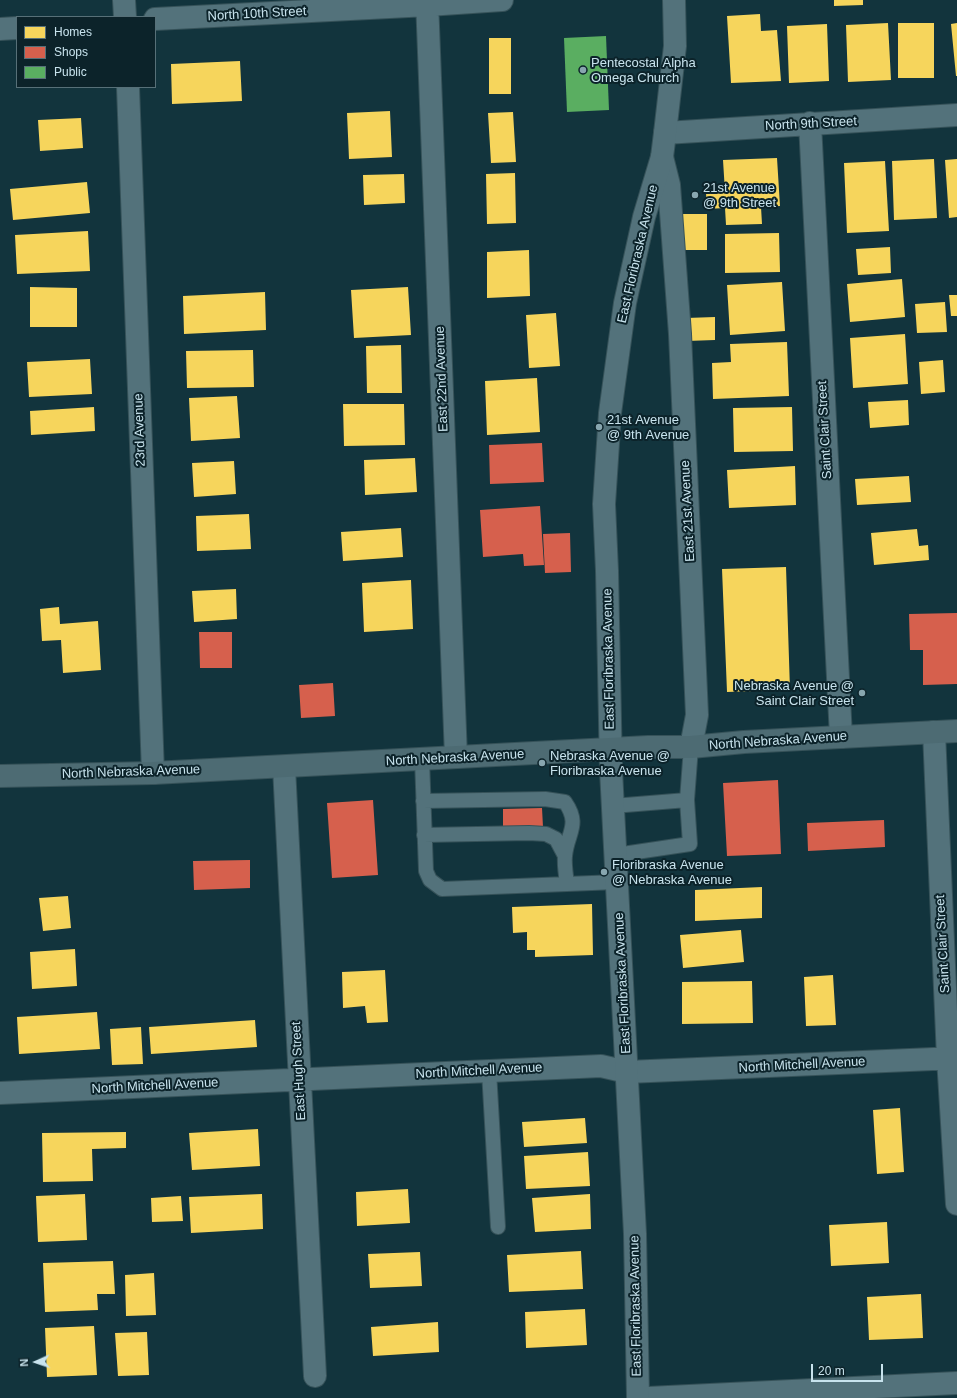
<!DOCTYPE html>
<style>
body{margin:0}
#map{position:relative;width:957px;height:1398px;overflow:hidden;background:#12343d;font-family:Helvetica,sans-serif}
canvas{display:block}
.legend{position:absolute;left:16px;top:16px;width:140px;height:72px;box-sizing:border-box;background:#0c232a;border:1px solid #577078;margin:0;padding:5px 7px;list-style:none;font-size:12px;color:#c8e3ed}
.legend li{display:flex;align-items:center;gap:8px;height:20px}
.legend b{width:20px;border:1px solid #577078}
.north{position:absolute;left:16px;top:1342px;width:40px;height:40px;-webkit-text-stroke:3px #0c232a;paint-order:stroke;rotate:267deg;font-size:11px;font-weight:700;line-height:16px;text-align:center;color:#c8e3ed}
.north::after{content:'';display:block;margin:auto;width:14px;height:18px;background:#c8e3ed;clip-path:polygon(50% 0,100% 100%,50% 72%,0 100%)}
.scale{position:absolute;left:811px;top:1364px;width:72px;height:18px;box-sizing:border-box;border:2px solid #c8e3ed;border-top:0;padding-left:5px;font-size:12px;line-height:14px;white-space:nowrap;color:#c8e3ed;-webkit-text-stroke:3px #0c232a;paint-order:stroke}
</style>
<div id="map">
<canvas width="957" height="1398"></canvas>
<ul class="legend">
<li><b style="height:11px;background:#f6d55c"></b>Homes</li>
<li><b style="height:11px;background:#d6604d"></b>Shops</li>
<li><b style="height:11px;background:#5aae61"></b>Public</li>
</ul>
<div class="north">N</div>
<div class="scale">20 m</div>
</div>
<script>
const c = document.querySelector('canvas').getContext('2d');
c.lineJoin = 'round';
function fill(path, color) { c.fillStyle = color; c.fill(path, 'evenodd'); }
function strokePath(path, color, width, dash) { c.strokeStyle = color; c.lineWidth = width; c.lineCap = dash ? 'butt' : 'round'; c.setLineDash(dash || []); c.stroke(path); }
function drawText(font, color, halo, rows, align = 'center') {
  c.font = font + ' Helvetica,sans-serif'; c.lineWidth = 4; c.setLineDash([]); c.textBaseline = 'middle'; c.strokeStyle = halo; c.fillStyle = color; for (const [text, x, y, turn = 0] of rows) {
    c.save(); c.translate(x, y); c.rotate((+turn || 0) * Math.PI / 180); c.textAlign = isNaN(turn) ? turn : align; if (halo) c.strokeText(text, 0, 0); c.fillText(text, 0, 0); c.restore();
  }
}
fill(new Path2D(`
 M834,0h29v5l-29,1z
 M760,14l1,17 16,-1 4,51 -50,2 -4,-67z
 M888,23l3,57 -43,2 -2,-57z
 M898,23h36v55h-36z
 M957,23v53h-1l-5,-52z
 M827,24l2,57 -40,2 -2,-57z
 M489,38h22v56h-22z
 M240,61l2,40 -70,3 -1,-40z
 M390,111l2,46 -43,2 -2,-46z
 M513,112l3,50 -25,1 -3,-50z
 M81,118l2,30 -43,3 -2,-31z
 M777,158l3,48 -19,1 1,17 -36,1 -1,-17 -18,1 -1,-16 19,-1 -2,-32z
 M934,159l3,59 -43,2 -2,-59z
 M957,159v58l-8,1 -4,-58z
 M885,161l4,70 -42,2 -3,-70z
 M515,173l1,50 -29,1 -1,-50z
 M404,174l1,29 -41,2 -1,-30z
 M87,182l3,31 -77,7 -3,-31z
 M683,214h24v36h-24z
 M88,231l2,40 -73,3 -2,-39z
 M779,233l1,39 -55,1v-39z
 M890,247l1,26 -33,2 -2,-26z
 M529,250l1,46 -43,2v-46z
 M902,279l3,38 -55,5 -3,-38z
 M782,282l3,49 -55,4 -3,-50z
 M30,287l47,1v39h-47z
 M408,287l3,48 -57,3 -3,-48z
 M265,292l1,38 -82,4 -1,-38z
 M949,295h8v21h-6z
 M945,302l2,30 -30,1 -2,-29z
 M556,313l4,53 -31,2 -3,-53z
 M715,317v23l-28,1 -1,-23z
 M905,334l3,50 -55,4 -3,-50z
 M787,342l2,54 -76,3 -1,-36 19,-1 -1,-18z
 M401,345l1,48h-35l-1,-47z
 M253,350l1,37 -67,1 -1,-37z
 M90,359l2,35 -63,3 -2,-35z
 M943,360l2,32 -24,2 -2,-32z
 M537,378l3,54 -53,3 -2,-54z
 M237,396l3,42 -49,3 -2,-43z
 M908,400l1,25 -39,3 -2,-26z
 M343,404h61l1,41 -61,1z
 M94,407l1,24 -64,4 -1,-24z
 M792,407l1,44 -59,1 -1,-44z
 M415,458l2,34 -52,3 -1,-35z
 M234,461l2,33 -42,3 -2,-34z
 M795,466l1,39 -67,3 -2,-38z
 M909,476l2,26 -54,3 -2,-26z
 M249,514l2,35 -54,2 -1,-35z
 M401,528l2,29 -60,4 -2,-29z
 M917,529l2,17 9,-1 1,15 -55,5 -3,-32z
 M786,567l4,123 -63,2 -5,-123z
 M411,580l2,49 -49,3 -2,-49z
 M236,589l1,30 -43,3 -2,-31z
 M59,607l1,17 38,-3 3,49 -38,3 -2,-33 -19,1 -2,-32z
 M762,887v31l-67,3v-31z
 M68,896l3,32 -28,3 -4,-33z
 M592,904l1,51 -58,2v-7h-8v-18l-14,1 -1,-26z
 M741,930l3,32 -61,6 -3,-33z
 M75,949l2,37 -45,3 -2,-37z
 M385,970l3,52 -21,1 -2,-17 -22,2 -1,-36z
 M833,975l3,50 -30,1 -2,-49z
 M752,981l1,42 -71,1v-42z
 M97,1012l3,37 -81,5 -2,-37z
 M255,1020l2,27 -106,7 -2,-27z
 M141,1027l2,37 -31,1 -2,-36z
 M900,1108l4,64 -27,2 -4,-64z
 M585,1118l2,25 -63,4 -2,-25z
 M258,1129l2,37 -68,4 -3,-37z
 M126,1132v16l-34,1 1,32 -50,1 -1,-49z
 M588,1152l2,34 -64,3 -2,-33z
 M408,1189l2,34 -53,3 -1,-34z
 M85,1194l2,46 -49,2 -2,-46z
 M262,1194l1,35 -72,4 -2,-36z
 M590,1194l1,35 -56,3 -3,-34z
 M181,1196l2,25 -31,1 -1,-24z
 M887,1222l2,41 -58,3 -2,-41z
 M581,1251l2,38 -74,3 -2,-37z
 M420,1252l2,34 -52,2 -2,-34z
 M113,1261l2,33h-18l1,16 -53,2 -2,-49z
 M154,1273l2,42 -30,1 -1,-41z
 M921,1294l2,44 -54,2 -2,-43z
 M585,1309l2,36 -61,3 -1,-36z
 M438,1322l1,30 -66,4 -2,-29z
 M94,1326l3,49 -50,2 -2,-49z
 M147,1332l2,43 -31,1 -3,-43z`), '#f6d55c');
fill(new Path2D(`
 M542,443l2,39 -54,2 -1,-39z
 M540,506l4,59 -20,1 -1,-12 -40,3 -3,-47z
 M570,533l1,39 -26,1 -2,-39z
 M957,613v71l-34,1v-35h-13l-1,-36z
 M199,632h33v36h-32z
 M333,683l2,33 -34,2 -2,-33z
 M778,780l3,74 -54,2 -4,-73z
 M373,800l5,75 -46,3 -5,-75z
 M542,808l1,19 -40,2v-20z
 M884,820l1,27 -77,4 -1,-28z
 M250,860v28l-56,2 -1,-29z`), '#d6604d');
fill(new Path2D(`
 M606,36l3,74 -42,2 -3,-74z`), '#5aae61');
const service = new Path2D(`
 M422,759l4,112 4,9 12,9 175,-7
 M423,801l122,-2 20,3c16,23 2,31 0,54 -1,8 1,19 2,28
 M613,806l74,-6
 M424,835l105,-2 17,1 10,5 9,17
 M616,855l74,-11 -3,-44 4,-53
 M489,1071l9,156`);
const minor = new Path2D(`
 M124,0l1,17
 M427,0l29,757
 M155,19l273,-14 74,-5
 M0,29l17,-1
 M128,87l25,686
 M810,123l31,614
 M665,133l292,-18
 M662,157l7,28 11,149 17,381 -6,32
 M934,732l14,326 9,146
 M284,767l31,609
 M0,1093l601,-27 26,6 330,-14
 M648,1398l309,-15`);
const tertiary = new Path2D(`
 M638,1398l-3,-164 -24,-464 -4,-199 -3,-67 6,-91 15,-110 19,-86 18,-60 3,-24 10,-87 -1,-46`);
const primary = new Path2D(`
 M0,776l153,-3 495,-26h43l53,-5 213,-11`);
strokePath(service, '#365259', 16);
strokePath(minor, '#365259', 24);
strokePath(tertiary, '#365259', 24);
strokePath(primary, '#365259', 24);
strokePath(service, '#53727b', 14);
strokePath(minor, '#53727b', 22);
strokePath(tertiary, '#53727b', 22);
strokePath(primary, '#4d6b73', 22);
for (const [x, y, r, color] of [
 [583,70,4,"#88a6af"],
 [695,195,4,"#88a6af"],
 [599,427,4,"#88a6af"],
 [862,693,4,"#88a6af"],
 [542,763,4,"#88a6af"],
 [604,872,4,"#88a6af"]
]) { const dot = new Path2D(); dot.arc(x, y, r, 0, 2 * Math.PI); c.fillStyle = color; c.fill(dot); strokePath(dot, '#0c232a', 1.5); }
drawText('13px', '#c8e3ed', '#0c232a', [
 ["North 10th Street",257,14,-3],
 ["North 9th Street",811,124,-3],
 ["East Floribraska Avenue",638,254,-77],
 ["East 22nd Avenue",442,379,-92],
 ["23rd Avenue",140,430,-92],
 ["Saint Clair Street",825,430,-93],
 ["East 21st Avenue",688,511,-93],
 ["East Floribraska Avenue",609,659,-91],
 ["North Nebraska Avenue",778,741,-4],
 ["North Nebraska Avenue",455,758,-3],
 ["North Nebraska Avenue",131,772,-2],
 ["Saint Clair Street",943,944,-93],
 ["East Floribraska Avenue",623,983,-93],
 ["North Mitchell Avenue",802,1065,-3],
 ["East Hugh Street",299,1071,-93],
 ["North Mitchell Avenue",479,1071,-3],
 ["North Mitchell Avenue",155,1086,-3],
 ["East Floribraska Avenue",636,1306,-91]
]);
drawText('13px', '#c8e3ed', '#0c232a', [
 ["Pentecostal Alpha",591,63],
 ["Omega Church",591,78],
 ["21st Avenue",703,188],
 ["@ 9th Street",703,203],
 ["21st Avenue",607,420],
 ["@ 9th Avenue",607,435],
 ["Nebraska Avenue @",854,686,"right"],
 ["Saint Clair Street",854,701,"right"],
 ["Nebraska Avenue @",550,756],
 ["Floribraska Avenue",550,771],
 ["Floribraska Avenue",612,865],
 ["@ Nebraska Avenue",612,880]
], 'left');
</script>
